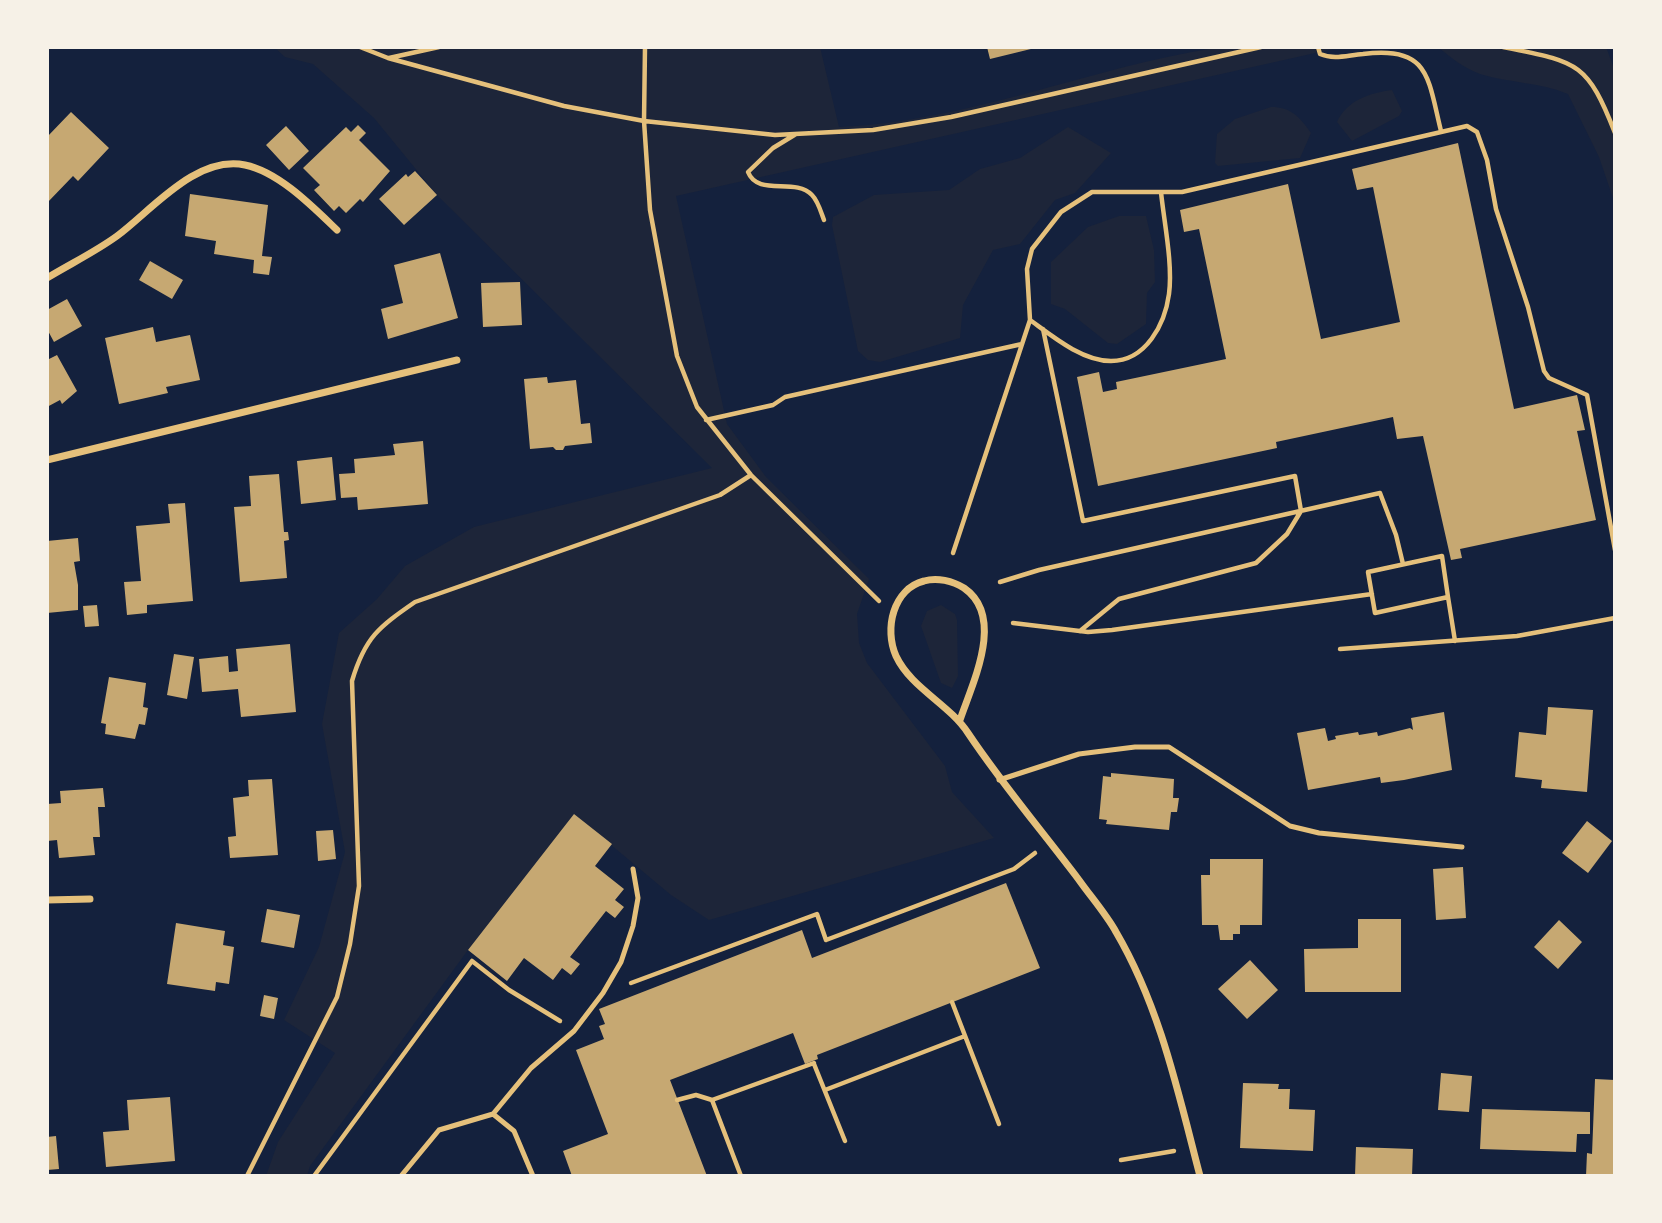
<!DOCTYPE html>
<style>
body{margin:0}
#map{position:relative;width:1662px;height:1223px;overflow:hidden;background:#14213d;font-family:"Crimson Pro",serif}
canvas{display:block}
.frame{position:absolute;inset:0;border:49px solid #f6f1e7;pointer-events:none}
</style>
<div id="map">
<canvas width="1662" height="1223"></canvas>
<div class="frame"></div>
</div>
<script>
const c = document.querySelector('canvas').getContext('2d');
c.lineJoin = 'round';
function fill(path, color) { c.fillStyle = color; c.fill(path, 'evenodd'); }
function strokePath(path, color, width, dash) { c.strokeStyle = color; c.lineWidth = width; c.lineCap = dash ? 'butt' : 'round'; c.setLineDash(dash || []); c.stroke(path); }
fill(new Path2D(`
 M274,47h546l19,80c128,-5 250,-59 375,-79 37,-6 89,-1 128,-1l-666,149 51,228 39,53 103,102 -12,35 2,29 8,20 78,103 7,26 42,46 -285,82 -38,-25 -97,-81 -106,136 -158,216 -3,10h-41l12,-34 57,-89 -51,-33 35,-73 26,-95 -23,-128 17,-91 38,-34 28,-33 69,-39 238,-59 -275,-273 -63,-77 -61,-54 -28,-7z
 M1438,47h168l9,24v133l-16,-47 -31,-63c-29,-12 -59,-11 -88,-20 -16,-6 -29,-16 -42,-27z
 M1392,90l10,21 -3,5 -47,25 -15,-19c10,-22 33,-29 55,-32z
 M1271,107c20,0 29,10 40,26l-11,25 -82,8 -3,-3 2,-29 18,-15z
 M1068,127l43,26 -36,40 -20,7 -35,44 -27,6 -30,55 -3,33 -80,24 -12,-2 -10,-9 -26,-126 1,-8 41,-22 75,-5 31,-21 40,-11z
 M1119,216h27l8,34 1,32 -8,11 -1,31 -29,20 -9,-1 -43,-34 -14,-5v-42l37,-35z
 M941,605l14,9 2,6 1,56 -6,12 -11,-5 -20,-57 6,-15z`), '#1d2539');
fill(new Path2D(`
 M987,47h48v1l-45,11z
 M71,112l38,36 -31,33 -5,-5 -26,27v-66z
 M358,125l8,8 -7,7 31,31 -27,31 -3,-3 -14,14 -7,-7 -5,5 -20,-21 6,-5 -17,-17 43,-41 5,5z
 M286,126l23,25 -20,19 -23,-25z
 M1458,143l56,266 63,-14 8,35 -8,1 19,89 -136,29 2,9 -11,2 -28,-124 -26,3 -4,-22 -117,25 1,6 -179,38 -21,-109 22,-5 4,20 14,-3 -1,-7 110,-23 -27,-130 -15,3 -4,-22 108,-26 33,155 79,-17 -27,-135 -16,3 -5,-21z
 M415,171l22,24 -33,30 -25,-26 27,-25 2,3z
 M190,194l78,11 -6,51 10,1 -3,18 -16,-2 1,-13 -40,-6 2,-13 -31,-5z
 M440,253l18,65 -70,21 -7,-30 22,-6 -9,-38z
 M150,261l33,19 -11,19 -33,-19z
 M520,282l2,43 -39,2 -2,-44z
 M67,299l15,27 -28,16 -7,-13v-19z
 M153,327l3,15 34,-7 10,45 -34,7 2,6 -49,11 -14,-66z
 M57,355l20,36 -15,13 -2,-4 -13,7v-47z
 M547,377l1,6 28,-3 5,44 9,-1 2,20 -27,3 -2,4h-7l-3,-3 -23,2 -6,-70z
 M423,441l5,63 -70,6 -1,-13 -16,1 -2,-24 16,-1 -1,-14 41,-4 -2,-11z
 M332,457l4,43 -35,4 -4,-43z
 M279,474l5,58h4l1,8 -5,1 3,37 -47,4 -6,-75 17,-1 -2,-30z
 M185,503l8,98 -46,4v8l-20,2 -3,-33 17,-1 -5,-55 34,-3 -2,-19z
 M78,538l2,23 -6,1 4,23v25l-31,3v-72z
 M97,605l2,21 -14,1 -2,-21z
 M290,644l6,68 -55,5 -3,-28 -36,3 -3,-33 29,-3 1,16 9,-1 -2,-22z
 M174,654l20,3 -7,42 -20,-4z
 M109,677l37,6 -3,24 5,1 -3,17 -6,-1 -4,15 -30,-5 1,-10 -5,-1z
 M1548,707l45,3 -6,82 -46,-4 1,-8 -27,-3 4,-45 27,3z
 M1444,712l8,58 -48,10 -23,3 -1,-6 -72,13 -11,-57 28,-5 3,13 8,-2 -1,-3 23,-4 1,3 18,-3 1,4 32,-8 3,2 -2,-12z
 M1111,773l63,6 -1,19h6l-2,14h-6l-2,18 -63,-6 1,-4 -8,-1 4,-43 8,1z
 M272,779l6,76 -48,3 -2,-21 8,-1 -3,-38 16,-2 -1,-16z
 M103,788l2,19h-7l2,30h-7l2,18 -36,3 -2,-18 -10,1v-37l14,-1 -1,-12z
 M574,814l38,30 -17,22 29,23 -9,11 9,7 -9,11 -9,-7 -36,46 10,7 -9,11 -9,-7 -9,12 -29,-22 -17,23 -39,-31z
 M1587,821l25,20 -24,32 -26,-20z
 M333,830l3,29 -18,2 -2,-30z
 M1210,859h53l-1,66h-22v9h-7v6h-13l-2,-15h-16l-1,-50h9z
 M1463,867l3,51 -30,2 -3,-51z
 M1006,883l34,85 -223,87 1,4 -13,5 -12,-31 -123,47 37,96h-135l-9,-25 45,-17 -32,-84 28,-11 -5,-13 6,-2 -6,-15 203,-79 10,28z
 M267,909l33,6 -6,33 -33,-6z
 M1358,919h43v73h-96l-1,-43 54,-1z
 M1559,920l23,22 -24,27 -24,-22z
 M176,923l49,8 -2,14 11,2 -5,37 -13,-2 -1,9 -48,-7z
 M1250,960l28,30 -31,29 -29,-30z
 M264,995l14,3 -4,21 -14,-3z
 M1441,1073l31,3 -3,36 -31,-2z
 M1595,1079l20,1v96h-29l1,-23 5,1z
 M1243,1083l36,1 -1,5h12l-1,20 26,1 -2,41 -73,-3z
 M170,1097l5,64 -69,6 -3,-35 26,-2 -2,-30z
 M1482,1109l108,3v22h-13l-1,18 -96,-3z
 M56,1136l3,33 -12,1v-33z
 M1356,1147l57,2 -1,27h-57z`), '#c6a872');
strokePath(new Path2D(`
 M360,47l28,11 176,48 80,15 131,14 98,-5 78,-13 310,-70
 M645,47l-1,74 6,89 27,146 20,51 54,68 128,126
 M1318,47l2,7c14,6 28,1 43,0 67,-9 65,25 78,77
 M1503,47c74,15 84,14 112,86
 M389,58l50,-11
 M796,134l-23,14 -25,24c10,25 47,5 64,23 6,6 9,17 12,25
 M1030,320c22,16 52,41 81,41 35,0 54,-37 58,-67 4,-30 -5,-72 -8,-102
 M1043,329l40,192 212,-45 6,35 -14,23 -31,29 -137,36 -39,32
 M706,420l67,-15 12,-8 237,-53
 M953,553l77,-233 -3,-51 5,-20 29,-37 31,-20h90l285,-66 10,6 10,28 9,49 32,98 16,64 5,7 38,17 28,155
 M1442,556l6,41 -73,16 -7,-41z
 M1000,582l39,-12 341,-77 16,42 7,29
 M1448,597l7,44
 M1013,623l75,9 24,-2 260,-36
 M1340,649l177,-13 98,-18
 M631,983l186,-69 9,26 188,-71 21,-16
 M952,1002l47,122
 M814,1064l31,77
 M825,1090l140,-54
 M677,1100l19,-5 16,5
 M1121,1160l53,-9
 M247,1176l90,-179 13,-53 9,-58 -7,-205c13,-44 27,-54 63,-79l305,-107 31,-20
 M314,1176l158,-215 37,29 51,31
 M741,1176l-29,-76 102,-37`), '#e5c07b', 4.5);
strokePath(new Path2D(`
 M999,780l80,-26 56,-7h34l121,79 29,7 143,14
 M493,1114l38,-46 43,-37 29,-38 18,-31 12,-36 5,-28 -5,-29
 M401,1176l38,-46 54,-16 21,17 19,45`), '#e5c07b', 5);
strokePath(new Path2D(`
 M47,278c23,-14 48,-26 70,-42 35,-26 79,-81 128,-71 34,7 68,42 92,65
 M47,460l410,-100
 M960,720c12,-36 46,-103 4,-132 -11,-7 -27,-11 -40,-7 -31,8 -40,48 -28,75 15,32 53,48 72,77 34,51 74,98 111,147 12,17 27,34 37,52 44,75 62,160 84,244
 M47,900l43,-1`), '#e5c07b', 7);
</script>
